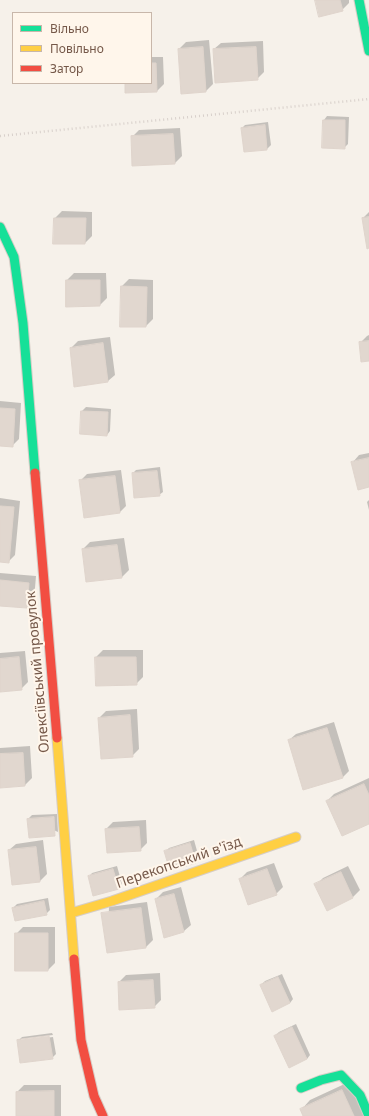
<!DOCTYPE html>
<meta charset="utf-8">
<style>
body{margin:0}
#map{position:relative;width:369px;height:1116px;overflow:hidden;background:#f6f1ea;font-family:"Noto Sans",sans-serif}
canvas{display:block}
.legend{position:absolute;left:12px;top:12px;width:140px;height:72px;box-sizing:border-box;background:#fff6eb;border:1px solid #c8b7aa;margin:0;padding:5px 7px;list-style:none;font-size:12px;color:#755849}
.legend li{display:flex;align-items:center;gap:8px;height:20px}
.legend b{width:20px;border:1px solid #c8b7aa}
</style>
<div id="map">
<canvas width="369" height="1116"></canvas>
<ul class="legend">
<li><b style="height:5px;background:#16e098"></b>Вільно</li>
<li><b style="height:5px;background:#ffcf43"></b>Повільно</li>
<li><b style="height:5px;background:#f24e42"></b>Затор</li>
</ul>
</div>
<script>
const c = document.querySelector('canvas').getContext('2d');
c.lineJoin = 'round';
function fill(path, color) { c.fillStyle = color; c.fill(path, 'evenodd'); }
function strokePath(path, color, width, dash) { c.strokeStyle = color; c.lineWidth = width; c.lineCap = dash ? 'butt' : 'round'; c.setLineDash(dash || []); c.stroke(path); }
function drawText(font, color, halo, rows, align = 'center') {
  c.font = font + ' "Noto Sans",sans-serif'; c.lineWidth = 4; c.setLineDash([]); c.textBaseline = 'middle'; c.strokeStyle = halo; c.fillStyle = color; for (const [text, x, y, turn = 0] of rows) {
    c.save(); c.translate(x, y); c.rotate((+turn || 0) * Math.PI / 180); c.textAlign = isNaN(turn) ? turn : align; if (halo) c.strokeText(text, 0, 0); c.fillText(text, 0, 0); c.restore();
  }
}
fill(new Path2D(`
 M316,0h33v3l-7,7z
 M209,40l4,44 -7,7 -24,2 -3,-44 7,-7z
 M263,41l1,31 -7,7 -43,-30 7,-6z
 M151,57h12l1,27 -7,7 -31,1v-9h25z
 M327,116l22,1 -1,27 -4,4 -21,-1 1,-27z
 M268,122l3,23 -4,4 -23,2 -2,-23 3,-3z
 M180,128l2,28 -7,7 -43,-26 7,-7z
 M62,211l30,1v24l-7,7 -30,-25z
 M369,212v35l-6,-29z
 M74,273h32l1,25 -7,7 -33,-25z
 M129,279l24,1v39l-7,7 -24,-40z
 M369,335v25l-9,-17 7,-7z
 M110,337l5,38 -7,6 -37,-33 7,-7z
 M0,401l21,2 -2,36 -7,7 -12,-1z
 M86,407l25,2 -1,22 -3,4 -25,-24z
 M369,453v33l-16,-24 6,-7z
 M160,467l3,25 -4,3 -26,-22 3,-3z
 M121,470l5,36 -7,7 -39,-32 7,-7z
 M0,498l20,3 -5,54 -7,7 -8,-1z
 M369,500v10l-2,-8z
 M124,538l5,32 -7,7 -39,-28 7,-7z
 M0,573l36,3 -2,24 -7,7 -27,-2z
 M103,650h40v27l-7,7 -40,-27z
 M25,651l3,31 -7,7 -21,2v-38z
 M137,709l2,40 -7,7 -33,-38 7,-7z
 M334,722l15,49 -7,7 -53,-38 7,-6z
 M30,746l2,32 -7,7 -25,2v-39z
 M369,778v44l-42,-21 7,-7z
 M57,814l1,18 -30,-13 4,-4z
 M146,820l1,23 -7,7 -34,-21 7,-7z
 M43,840l4,34 -7,7 -31,-31 7,-6z
 M194,840l5,18 -3,4 -31,-10 4,-4z
 M274,863l9,24 -7,7 -36,-15 7,-7z
 M117,866l5,18 -3,4 -30,-11 3,-4z
 M348,866l12,24 -7,7 -26,13 -11,-25 7,-7z
 M181,887l10,38 -7,6 -28,-32 7,-7z
 M48,898l2,12 -4,4 -33,-6 4,-4z
 M147,902l6,38 -7,7 -39,5 2,-45z
 M23,927h32v36l-7,7 -32,-36z
 M160,973l1,27 -7,7 -34,2 -1,-27 7,-7z
 M282,974l11,25 -3,4 -29,-18 4,-4z
 M296,1024l14,31 -3,4 -32,-23 4,-4z
 M52,1033l1,2 -32,4v2l32,-4 3,17 -4,4 -34,-17 4,-4z
 M351,1081l16,35h-63l-3,-6 9,-10z
 M24,1085h37v31h-44v-24z`), '#0003');
const building = new Path2D(`
 M315,0h25l3,11 -24,6z
 M203,47l3,45 -25,2 -3,-45z
 M256,47l2,33 -43,3 -2,-34z
 M151,63h5l1,29 -32,1v-10h26z
 M323,120h22v29l-23,-1z
 M265,125l2,25 -23,2 -3,-24z
 M173,134l2,30 -43,2 -1,-30z
 M369,217v31l-2,1 -5,-31z
 M54,218h32l-1,26h-32z
 M66,280h34v26l-34,1z
 M121,286l26,1 -1,40h-26z
 M369,341v20l-8,1 -2,-20z
 M103,343l5,39 -34,5 -4,-39z
 M0,408l15,1 -2,38 -13,-1z
 M81,411l27,1 -1,24 -27,-2z
 M369,458v29l-11,3 -7,-28z
 M157,471l3,25 -26,2 -2,-25z
 M115,476l5,37 -36,5 -5,-38z
 M0,506l14,1 -5,56 -9,-1z
 M117,545l5,33 -36,4 -4,-33z
 M0,580l29,3 -2,25 -27,-2z
 M19,657l3,33 -22,2v-33z
 M95,657h41l1,28 -41,1z
 M130,715l3,42 -32,2 -3,-41z
 M327,728l16,50 -40,12 -15,-50z
 M23,753l2,33 -25,2v-34z
 M364,784l5,11v29l-27,12 -16,-35z
 M54,817l1,19 -26,2 -2,-19z
 M139,827l2,24 -34,2 -2,-24z
 M190,843l6,20 -26,8 -6,-20z
 M36,847l4,35 -28,3 -4,-35z
 M113,869l6,20 -26,7 -5,-20z
 M267,869l10,26 -29,10 -9,-26z
 M341,872l12,26 -26,13 -13,-27z
 M174,894l10,38 -20,6 -9,-39z
 M44,901l3,14 -32,6 -3,-13z
 M141,908l5,40 -39,5 -6,-40z
 M15,933h33v38h-33z
 M278,977l12,26 -18,9 -12,-27z
 M153,980l2,28 -36,2 -1,-28z
 M292,1027l15,32 -18,9 -15,-32z
 M49,1036l4,23 -33,4 -3,-23z
 M342,1090l12,26h-51l-3,-7z
 M54,1091v25h-38v-24z`);
fill(building, '#e1d7cf');
strokePath(building, '#dfd4cc', 1);
const fast = new Path2D(`
 M359,0l10,51
 M0,227l14,30 9,66 12,150
 M301,1088l20,-8 20,-5 19,20 9,21`);
const slow = new Path2D(`
 M57,738l17,221
 M71,913l41,-12 184,-64`);
const jam = new Path2D(`
 M35,473l22,265
 M74,959l7,81 13,56 9,20`);
strokePath(fast, '#d6cdc6', 11);
strokePath(slow, '#d6cdc6', 11);
strokePath(jam, '#d6cdc6', 11);
strokePath(new Path2D(`
 M0,136l369,-37`), '#d8d0cb', 2.5, [1, 3]);
strokePath(fast, '#16e098', 9);
strokePath(slow, '#ffcf43', 9);
strokePath(jam, '#f24e42', 9);
drawText('14px', '#755849', '#fff6eb', [
 ["Олексіївський провулок",38,672,-95],
 ["Перекопський в'їзд",179,863,-19]
]);
</script>
